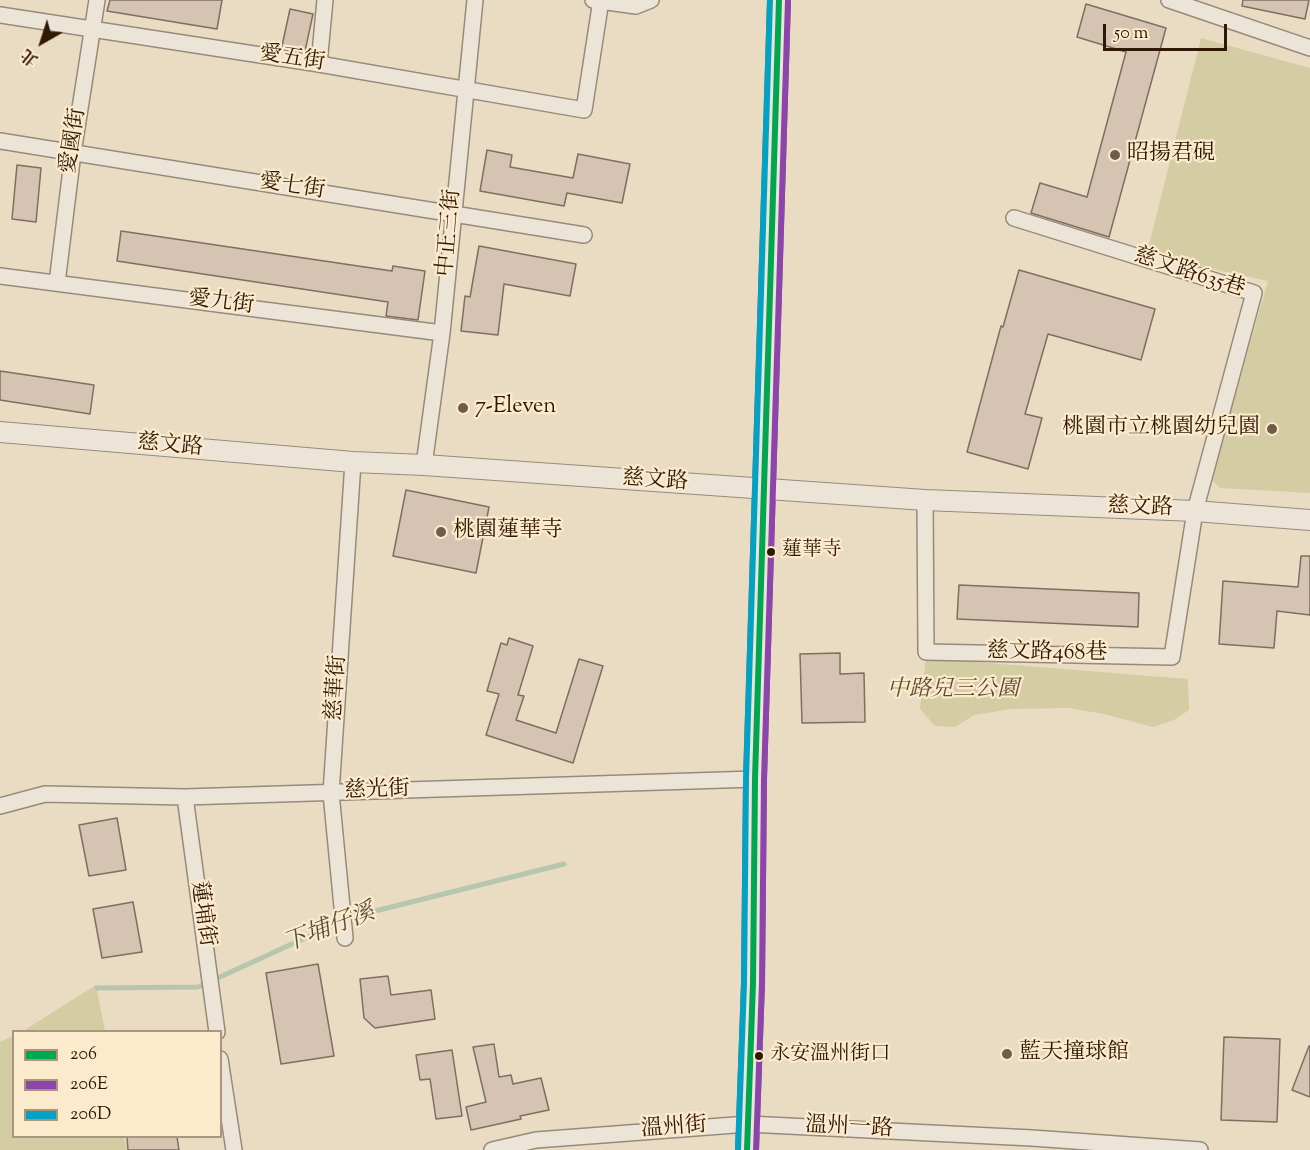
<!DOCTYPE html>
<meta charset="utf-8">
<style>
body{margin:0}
#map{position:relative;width:1310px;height:1150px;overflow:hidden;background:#eadbc3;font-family:"Sorts Mill Goudy","Noto Serif TC",serif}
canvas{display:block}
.legend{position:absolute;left:12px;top:1030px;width:210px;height:108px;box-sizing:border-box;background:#fceacd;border:2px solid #aa967d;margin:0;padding:8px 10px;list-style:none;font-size:18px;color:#2f1805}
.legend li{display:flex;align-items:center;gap:12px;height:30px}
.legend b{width:30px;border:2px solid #aa967d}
.north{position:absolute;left:12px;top:12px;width:60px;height:60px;-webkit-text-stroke:4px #fceacd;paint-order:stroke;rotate:219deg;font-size:16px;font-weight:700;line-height:24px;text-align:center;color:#2f1805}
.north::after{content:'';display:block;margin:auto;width:21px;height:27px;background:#2f1805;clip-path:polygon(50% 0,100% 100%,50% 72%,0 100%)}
.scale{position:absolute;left:1103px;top:24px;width:124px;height:27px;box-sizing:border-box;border:3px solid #2f1805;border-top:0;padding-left:8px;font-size:18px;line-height:21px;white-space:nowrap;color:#2f1805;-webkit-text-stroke:4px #fceacd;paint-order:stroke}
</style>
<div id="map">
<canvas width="1310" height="1150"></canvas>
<ul class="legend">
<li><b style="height:8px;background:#00a651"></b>206</li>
<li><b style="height:8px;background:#8e44ad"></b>206E</li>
<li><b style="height:8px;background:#02a2c4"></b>206D</li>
</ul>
<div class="north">北</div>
<div class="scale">50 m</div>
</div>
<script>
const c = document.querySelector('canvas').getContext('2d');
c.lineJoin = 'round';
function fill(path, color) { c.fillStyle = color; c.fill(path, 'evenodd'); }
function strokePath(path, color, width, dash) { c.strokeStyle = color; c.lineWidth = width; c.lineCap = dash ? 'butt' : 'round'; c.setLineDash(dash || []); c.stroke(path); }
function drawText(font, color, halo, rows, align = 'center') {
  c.font = font + ' "Sorts Mill Goudy","Noto Serif TC",serif'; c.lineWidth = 4.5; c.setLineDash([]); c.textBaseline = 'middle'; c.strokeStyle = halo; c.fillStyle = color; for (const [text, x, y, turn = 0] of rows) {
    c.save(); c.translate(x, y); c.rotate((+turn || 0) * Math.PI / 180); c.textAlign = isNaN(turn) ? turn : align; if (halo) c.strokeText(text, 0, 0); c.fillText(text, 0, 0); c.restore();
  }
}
fill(new Path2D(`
 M1201,38l109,30v425l-90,-5 -9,-9 57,-198 -115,-25 -4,-11z
 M926,658l262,21 1,31 -15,10 -21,7 -49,-13 -36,-6 -57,1 -37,6 -19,12 -20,-1 -15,-17z
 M96,985l9,46h-82z
 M13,1036l1,100 110,1 3,13h-127v-108z`), '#d4cda3');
strokePath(new Path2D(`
 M97,988l101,-1 153,-70 213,-53`), '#b6c6af', 5);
const building = new Path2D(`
 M110,0h112l-5,29 -110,-18z
 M1243,0h66l-4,19 -63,-13z
 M1086,4l80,24 -57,209 -78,-24 9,-30 47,14 39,-145 -49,-15z
 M290,9l23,5 -8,37 -23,-5z
 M487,150l25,5 -2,12 63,11 5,-24 52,10 -8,39 -55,-10 -3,13 -84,-15z
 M17,165l24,3 -5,54 -24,-3z
 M121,231l271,40 1,-5 32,5 -7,49 -32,-4 2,-14 -271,-41z
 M479,246l97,18 -6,32 -66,-12 -6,51 -37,-4 4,-35 5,1z
 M1019,270l136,39 -14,51 -93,-26 -23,80 17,4 -14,51 -61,-17 34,-126 2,1z
 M0,371l94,14 -4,29 -90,-14z
 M406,490l83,17 -13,66 -83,-17z
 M1301,556h9v59l-33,-4 -3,37 -55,-4 4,-63 75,6z
 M959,585l180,8 -1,34 -181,-8z
 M509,638l24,8 -15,49 6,1 -8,24 40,13 23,-74 24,7 -30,97 -87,-28 13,-41 -12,-3 14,-48 6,2z
 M840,653v21l24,-1 1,49 -63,1 -2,-69z
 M117,818l9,52 -37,6 -10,-51z
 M133,902l9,50 -40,6 -9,-49z
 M318,964l16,92 -53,8 -15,-91z
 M388,976l3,19 40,-5 4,29 -60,9 -11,-10 -4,-39z
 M1224,1037l56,2 -3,83 -56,-2z
 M494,1044l5,33 12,-2 2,9 28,-6 8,32 -29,6 1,3 -50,11 -5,-23 20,-5 -13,-55z
 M1309,1046h1v51l-18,-7z
 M452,1050l10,66 -26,3 -6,-40 -10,1 -4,-25z
 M127,1137h50l2,13h-51z`);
fill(building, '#d6c3b2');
strokePath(building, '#7b7062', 1.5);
const minor = new Path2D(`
 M593,0l43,6 15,-6
 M1169,0l141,48
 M0,15l319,49 265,46 17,-110
 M319,64l6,-64
 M0,141l584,94
 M0,276l442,57
 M57,283l16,-130 24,-153
 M424,465l18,-132 33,-333
 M925,500l1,152 246,5 23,-146 59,-218 -240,-75
 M185,797l32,235
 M0,806l45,-12 140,3 570,-18
 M345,938l-14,-145 22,-331
 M220,1059l14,91
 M492,1150l44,-10 212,-16 284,14 168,12`);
const tertiary = new Path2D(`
 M0,432l353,30 71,3 501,35 270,11 115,9`);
const secondary = new Path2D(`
 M747,1150l6,-167 2,-204 24,-779`);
strokePath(minor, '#968b7b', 18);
strokePath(tertiary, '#968b7b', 22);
strokePath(secondary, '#7b7062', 24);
strokePath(minor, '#ede4d8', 15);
strokePath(tertiary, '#ede4d8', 20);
strokePath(secondary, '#ede4d8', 21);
strokePath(new Path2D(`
 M747,1150l6,-167 2,-204 24,-779`), '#00a651', 6);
strokePath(new Path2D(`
 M756,1150l6,-167 2,-204 24,-779`), '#8e44ad', 6);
strokePath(new Path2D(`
 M738,1150l6,-167 2,-204 24,-779`), '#02a2c4', 6);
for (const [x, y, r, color] of [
 [1115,155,6,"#705c48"],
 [463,408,6,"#705c48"],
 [1272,429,6,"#705c48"],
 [441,532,6,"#705c48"],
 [771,552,5,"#2f1805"],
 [1007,1054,6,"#705c48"],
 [759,1056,5,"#2f1805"]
]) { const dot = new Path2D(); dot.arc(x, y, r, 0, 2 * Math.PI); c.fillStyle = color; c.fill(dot); strokePath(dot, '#fceacd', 2); }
drawText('20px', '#2f1805', '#fceacd', [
 ["蓮華寺",782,552],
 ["永安溫州街口",770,1056]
], 'left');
drawText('22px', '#2f1805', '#fceacd', [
 ["愛五街",292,60,9],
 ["愛國街",75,141,-81],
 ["愛七街",292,188,9],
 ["中正三街",451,233,-85],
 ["慈文路635巷",1189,274,18],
 ["愛九街",221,304,7],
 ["慈文路",170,447,5],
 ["慈文路",655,482,4],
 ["慈文路",1140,509,2],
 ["慈文路468巷",1047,654,1],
 ["慈華街",338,688,-86],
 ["慈光街",377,792,-2],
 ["蓮埔街",201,914,82],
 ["溫州街",674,1129,-4],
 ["溫州一路",849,1129,3]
]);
drawText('22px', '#2f1805', '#fceacd', [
 ["昭揚君硯",1127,155],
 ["7-Eleven",475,408],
 ["桃園市立桃園幼兒園",1260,429,"right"],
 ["桃園蓮華寺",453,532],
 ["藍天撞球館",1019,1054]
], 'left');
drawText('italic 22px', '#5b4b2d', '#fceacd', [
 ["中路兒三公園",953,691]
]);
drawText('italic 24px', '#57523e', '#fceacd', [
 ["下埔仔溪",330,930,-21]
]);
</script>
